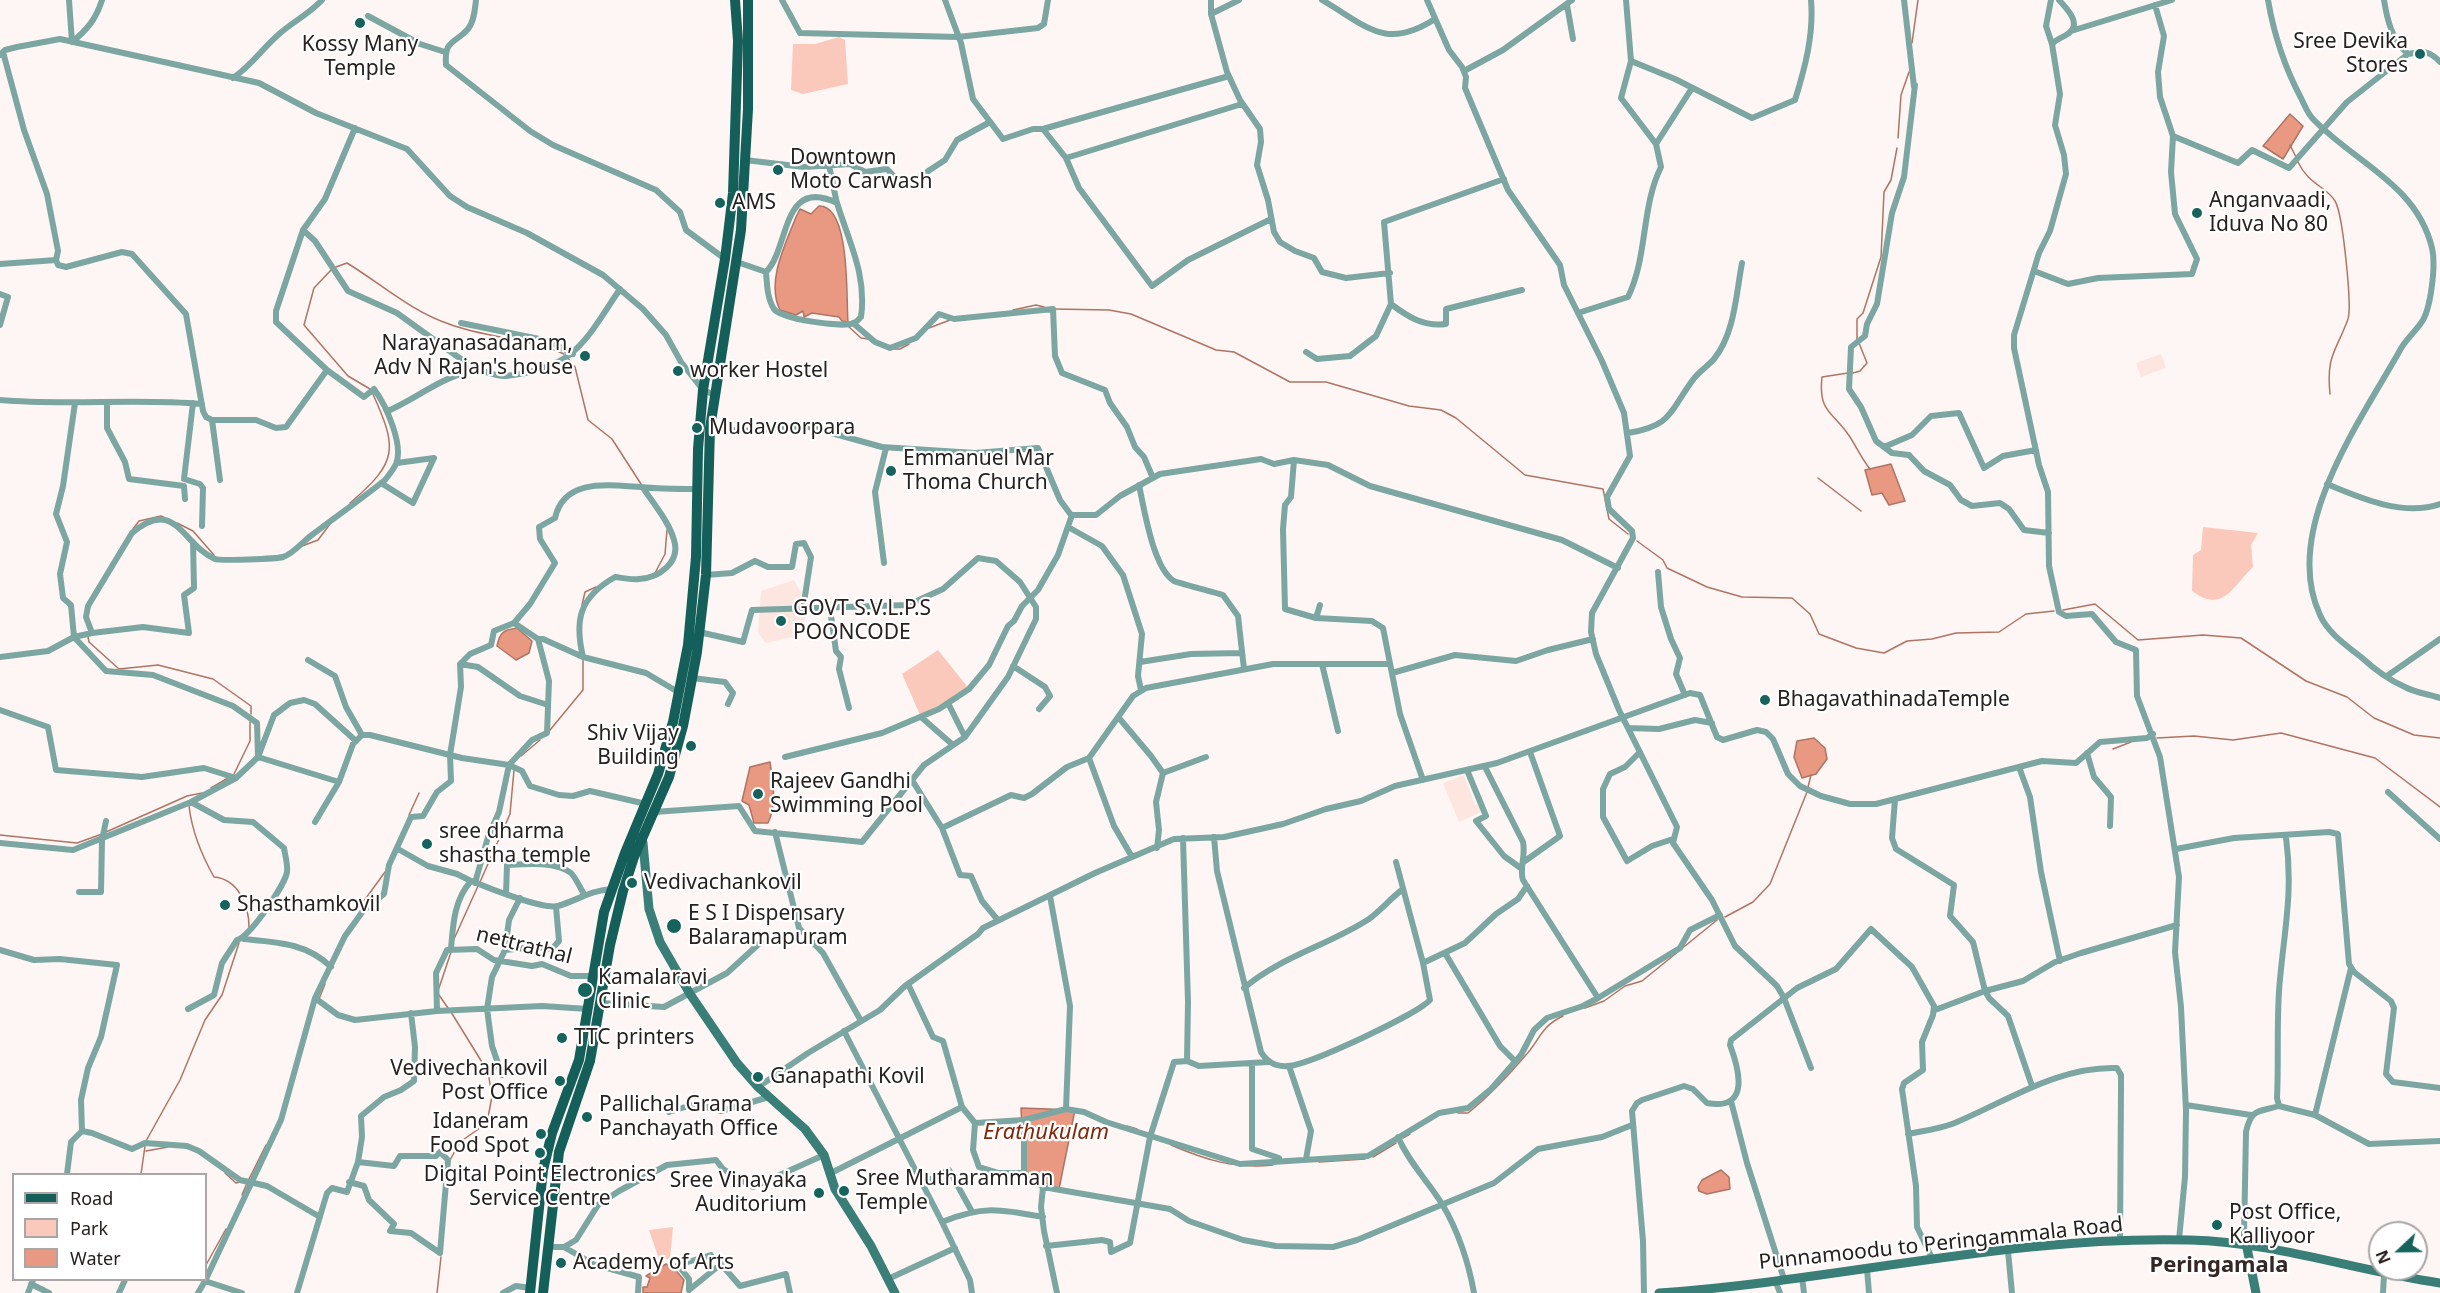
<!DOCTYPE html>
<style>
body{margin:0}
#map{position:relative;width:2440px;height:1293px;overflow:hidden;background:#fef6f4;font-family:"Noto Sans",sans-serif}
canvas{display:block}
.legend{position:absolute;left:12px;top:1173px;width:195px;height:108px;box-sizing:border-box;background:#fff;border:2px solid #a9a6a5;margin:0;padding:8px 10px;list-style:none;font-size:18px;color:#27201e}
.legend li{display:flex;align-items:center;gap:12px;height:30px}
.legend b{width:30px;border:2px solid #a9a6a5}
.north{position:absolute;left:2368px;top:1221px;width:60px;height:60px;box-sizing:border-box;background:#fff;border:2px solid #a9a6a5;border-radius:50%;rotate:248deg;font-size:16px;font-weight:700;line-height:24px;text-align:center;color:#27201e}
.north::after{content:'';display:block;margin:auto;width:21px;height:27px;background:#15635c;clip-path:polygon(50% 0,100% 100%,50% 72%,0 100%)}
</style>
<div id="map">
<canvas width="2440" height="1293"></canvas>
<ul class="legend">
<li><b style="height:8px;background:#145f59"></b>Road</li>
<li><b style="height:16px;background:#fbc9bb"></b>Park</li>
<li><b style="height:16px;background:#e99882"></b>Water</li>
</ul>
<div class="north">N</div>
</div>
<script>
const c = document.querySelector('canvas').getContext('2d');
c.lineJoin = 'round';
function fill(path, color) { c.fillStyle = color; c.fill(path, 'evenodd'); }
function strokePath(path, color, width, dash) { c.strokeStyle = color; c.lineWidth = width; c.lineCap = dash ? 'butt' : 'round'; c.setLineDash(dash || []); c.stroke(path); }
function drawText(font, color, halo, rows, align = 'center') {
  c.font = font + ' "Noto Sans",sans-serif'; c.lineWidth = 4.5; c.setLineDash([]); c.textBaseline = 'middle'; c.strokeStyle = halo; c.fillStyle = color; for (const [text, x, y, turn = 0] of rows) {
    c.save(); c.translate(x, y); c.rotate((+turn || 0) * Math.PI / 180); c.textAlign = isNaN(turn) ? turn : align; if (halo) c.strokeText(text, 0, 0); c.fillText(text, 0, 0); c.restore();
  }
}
fill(new Path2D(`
 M2161,354l5,14 -25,9 -5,-14z
 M794,580l16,28 -13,28 -31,7 -8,-10 3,-42z
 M1464,775l11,30 3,-1 3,8 -22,10 -16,-39z`), '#fde6e0');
fill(new Path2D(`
 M839,37l6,3 3,44 -45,10 -12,-4 2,-46h22z
 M2203,527l55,6 -7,12 2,22c-21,20 -30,47 -61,24l1,-36 8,-5z
 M938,650l32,40 -32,22 -17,5 -19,-43z
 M673,1227l-3,32h-11l-10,-29z`), '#fbc9bb');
const water = new Path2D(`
 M2290,114l13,12 -20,33 -20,-13z
 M819,206c32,-1 27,94 29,116l-6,-1 -3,-4 -27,-4 -8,4 -1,-6 -7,4 -16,-5c-14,-28 5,-65 16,-93l4,-8 11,5z
 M1891,464l14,37 -16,4 -7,-12 -10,2 -7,-25z
 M517,628l15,13 -3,12 -13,7 -19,-14c3,-14 6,-16 20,-18z
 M1814,738l11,10 2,11 -11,15 -14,4 -8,-21 3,-16z
 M770,762c3,20 7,43 -2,61h-14l-5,-18 -7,-4 8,-34z
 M1021,1108l54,2 -16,79 -35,-16z
 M1721,1170l8,7 1,12 -23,5 -8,-3 -1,-4 4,-7z
 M666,1264l7,3 11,13 -3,13h-38v-6h4l3,-9 -4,-2z`);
fill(water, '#e99882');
strokePath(water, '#af7464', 1.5);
strokePath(new Path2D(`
 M1912,43l6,-43
 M1898,138l3,-43 8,-23
 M2290,145l6,12
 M2298,162c10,22 29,25 37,39 8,13 17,105 13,118 -12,33 -22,36 -18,75
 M336,267l11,-4c33,20 65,49 102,61 37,14 78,14 115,30
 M332,269l-18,19 -10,37 44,51 22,13
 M1054,309l55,1 22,4 85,36 18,2 56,30h36l83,24 32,4 15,8 69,57 78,14 6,30 19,15
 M1013,310l23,-5 8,2
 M848,326l13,12 7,1
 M929,328l21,-8
 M1857,339v-20l6,-6 18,-56 3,-65 7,-12 6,-32
 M894,349h6l9,-5
 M567,357l8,10 13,53 24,19 29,45
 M1848,373l-26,4c-4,36 11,34 28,60 7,11 12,22 20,32
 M1853,373l7,-2 7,-8 -8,-20
 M1818,478l43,33
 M350,503c48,-41 48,-54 22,-111
 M177,523l16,8 21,24
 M133,529l6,-8 22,-5 4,2
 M1637,541l26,19 4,8 40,19 35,10 50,1 18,16 9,20 37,14 28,5 23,-12 25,-2 24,-6 43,-1 27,-18 28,-3
 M302,546l16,-6 12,-16
 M655,573l10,-19 2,-24
 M582,605l3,-13 11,-5
 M2063,610l32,-6 43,36 65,-5 38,3 65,43 41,16 27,21 40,17 26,3
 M88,637l1,5 30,27 39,-4 55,14 38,27v8
 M550,730l33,-40v-30
 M2157,738l37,-2 39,4 48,-7 94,25 65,49
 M2113,749l18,-7
 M521,756l19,-16
 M234,774l16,-33v-19
 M1808,787l3,-12
 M211,788l17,-10
 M189,806c3,26 12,48 25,71 24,2 35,28 35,50
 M409,815l10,-22
 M106,832l81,-36 15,-3
 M0,835l77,8 25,-9
 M480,882l30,-68 4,-44
 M361,910v-5l24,-33
 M1725,917l28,-15 17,-18 37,-92
 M454,939l24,-53
 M439,988l12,-36
 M439,995l9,13
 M319,999l6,-15
 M1585,1008l19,-7 21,-15 17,-5 75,-61
 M1458,1113h10c21,-17 39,-36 57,-57 15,-16 15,-29 38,-40
 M1127,1126l10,3
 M1403,1138l7,-4
 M146,1141l34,-61 25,-60 17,-25 17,-52
 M1171,1145c35,15 63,24 102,20
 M146,1151l22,-4
 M1373,1157l23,-14
 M450,1160l10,-18 27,-19 5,-27 -4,-24 -37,-60
 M1319,1162l46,-3
 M225,1173l11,10 4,-1
 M141,1174l4,-28
 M249,1179l17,-34
 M242,1195l5,-12
 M206,1265l20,-36
 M437,1293l4,-36`), '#af7464', 1.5);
strokePath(new Path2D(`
 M69,0l3,42
 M476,0c-1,9 -2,22 -8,29 -13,15 -24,10 -22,36l84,66 23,14 103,45 24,22 6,18 39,29
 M782,0l18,33 158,4 80,-9 6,-4 4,-24
 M945,0l16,43 12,56 30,40 30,-10h10l23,29 176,-54
 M1211,0v14l16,58 13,28 20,29 1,13 -4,23 11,35 6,32 6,10 15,9 19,7 8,14 24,6 44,-5
 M1322,0c45,26 63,51 113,19
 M1427,0l22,50 13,17 4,10 -1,11 43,102 52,75 4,20 38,76 22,52 6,43 -23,41 2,12 23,22 1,7 -41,75 -1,19 5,22 23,56 58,117 -4,16 39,57 23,46 42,40 7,12 27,70
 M1626,0l5,61 44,18 77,39 43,-18c10,-32 19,-66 16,-100
 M1904,0l10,87
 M2051,0l-5,26 6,18
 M2059,0c7,8 23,23 10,33 -6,5 -12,5 -17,11l8,50 -5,31 9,30 2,19 -16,57 -11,22 -25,82v13l25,117 9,27 1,74 10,46 7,4 26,-2 24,28 20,8 1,46 23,61 19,120 -4,75 6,55 5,104 -1,66 -6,63
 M2268,0c6,35 16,66 33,98 4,8 7,17 14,23 41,42 102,64 117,127 4,17 -1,62 -11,75 -7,10 -17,18 -22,29 -40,71 -118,179 -79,263 8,18 26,30 41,42 13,12 28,23 44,30 11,6 24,7 35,11
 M2384,0c3,19 8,41 24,54 15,-3 21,-4 32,8
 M1567,5l6,34
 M1211,14l28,-14
 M368,16l52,28 25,8
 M2071,31l101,-31
 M72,42c15,-12 24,-23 30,-42
 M0,55l5,-5 12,-3 43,-8 199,44 57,30 91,36 43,47 17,11 60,26 76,42 40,34 23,26 15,27 22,28 12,5
 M1464,71l39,-21 69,-50
 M233,78c18,-12 29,-29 45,-43 14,-13 30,-20 44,-35
 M1915,85l-11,92 -12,36 -15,91 -10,20 -2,12 -14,11 -2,42 12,18 15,34 16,12 17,2 15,16 26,14 11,15 11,6 28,-3 9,6 15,21 25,3
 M1043,129l186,-53
 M2173,136l65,27 14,-13 37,18 58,-66 61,-48
 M1656,144l36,-56
 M1066,158l13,30 73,98 36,-26 83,-41
 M745,160l59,7 46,-3 15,8 22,-3 17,18 41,-27 12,-20 33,-18
 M303,230l12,11 33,50 49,22 79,57
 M56,260l2,5 8,2 56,-15 10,2 54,60 17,97 3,6 6,3h44l20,8 10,-1 41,-57
 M737,262l29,10c1,12 1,26 8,37 7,10 68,19 80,14 3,-1 5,-4 7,-6 6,-42 -12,-75 -24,-114 -3,-12 -5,-25 -8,-37
 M0,264l56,-4 2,-9 -11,-57 -23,-64 -21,-78
 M2034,271l34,13 30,-6 94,-4 5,-15 -22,-45 -4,-42 2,-36 -13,-39 -2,-25 6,-36 -9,-31
 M766,272c24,-24 15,-96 71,-69
 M0,294l8,3 -8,28
 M1391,304c17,13 33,23 55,20v-15l76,-19
 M1578,313l50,-16c20,-41 13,-90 33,-130l-5,-23 -35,-46 10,-37
 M461,323l88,18 24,13
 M853,323l22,19 15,6 26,-10 23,-24 15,5 99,-10 2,47 7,17 43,17 5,13 17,24 8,20 9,10 9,21
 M1306,352l11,7 33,-3 26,-20 15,-32 -7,-82 120,-43
 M0,400c67,6 135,-2 202,4
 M107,402v26l18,34 4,17 55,7 1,13
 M75,403l-12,83 -7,28 11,28 -7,32 3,24 8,7 3,32 32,34 47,4 80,31 24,17 1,34
 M193,403l-9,76 16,5 3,4 -1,38
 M388,411c29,-13 51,-32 82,-40 13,-3 23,6 36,5 70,-8 78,-34 114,-87
 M212,420l8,60
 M710,428l32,3 64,-5 76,21 93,6 63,-5 22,52 11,15h25l24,-19 40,-22 101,-15 13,5 20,-4 34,5 42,21 192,54 56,28
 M1628,433c43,-7 41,-20 64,-52 6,-9 15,-14 22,-22 21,-26 22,-65 28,-96
 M1884,447l28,-12 19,-19 28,-3 25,55 19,-12 33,-6
 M1294,460l-3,37 -6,8 -2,24 2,80 31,9 4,-13
 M381,483l32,20 21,-45 -37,5
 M2327,484c33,14 77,33 113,20
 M1139,485c5,23 14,83 35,96 3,2 41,11 49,14l15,21 6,53
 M1068,527l34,19 21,29 19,59 -4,42 3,14
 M884,563l-9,-71 11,-44
 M1658,572l3,35 10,32 9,19 -4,16 9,21
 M706,575l26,-2 23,-12 13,6h24l4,-23 8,-1 7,14 -8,52
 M830,609l6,42 5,6 -2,12 10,39
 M1316,618l56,3 11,7 17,86 23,66
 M514,623l24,16h5l40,18 63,16 32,19
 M92,633l-6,-16 2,-11 44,-73c44,-37 50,12 83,26 5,2 61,0 68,-2 8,-2 18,-13 25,-19 26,-20 52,-38 77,-58 4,-5 8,-10 11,-16 8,-19 -10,-59 -22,-75l-10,8 -37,-27 -51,-48v-11l27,-81 22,-31 30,-71
 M0,657l48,-6 26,-14 18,-4 51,-6 46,6 -5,-38 10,-7 -1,-46
 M583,657c-9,-38 -3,-60 32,-80 8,1 16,3 24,2 20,-1 42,-17 35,-39 -5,-18 -20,-36 -31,-52
 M308,660l27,16 11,31 16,28
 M1140,662l51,-8 49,-1
 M460,664l18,3 42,29 28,9
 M1322,664l16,67
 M1013,666l32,21 5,9 -11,13
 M1392,673l63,-18 61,6 32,-11 45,-11
 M2387,676l53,-37
 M692,678l33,4 8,11 -5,11
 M948,703l17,34
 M0,710l48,17 8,43 86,7 62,-9 32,10
 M921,717l32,28
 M1119,718l32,38 12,17 -7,29 3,28 -2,18
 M1628,728l31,1 36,-9 17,3
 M1640,752l-15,15 -15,7 -7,15v28l24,44 25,-15 21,-7
 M2087,753l7,24 17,20 -1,29
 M258,757l81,25
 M785,757l97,-24 57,-24 30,-20 20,-24 19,-39 6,-5 8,-15 16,-16 20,-35 14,-40
 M1485,767l38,75c3,14 -4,27 0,38l75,118 72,-44 10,-6 10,-18 30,-15
 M2019,767l11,30 11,75 19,89
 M1467,770l19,46 -10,5 28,35 18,13
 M1163,773l43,-16
 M912,780l30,48 18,47 11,1 11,25 15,18
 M2388,792l52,47
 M1895,799l-3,39 4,11 58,36 -4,31 23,26 12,49 4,7 19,18 24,70
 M654,812l85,-6 16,25 107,11 62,-77 41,-28 43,-60 28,-58v-12l-16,-25 -24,-21 -18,-3 -35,31 -35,16 -156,5 -9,32 -44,-10
 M315,822l24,-40 14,-38 9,-9h8l92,23 47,7 13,6 8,15 29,9 14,1 17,-5 56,13
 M942,828l69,-33 13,3 8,-4 35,-27 22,-9
 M775,832l24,96 24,25 38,68
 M1214,837l3,34 44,181c6,10 15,15 27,14 21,-1 128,-51 142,-66l-7,-37 -27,-101
 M1183,838l5,164 -1,59
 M0,843l73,7 118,-48 45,-24 22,-21 16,-42 16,-12 14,-3 11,4 41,37
 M398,849l30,17 29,8 14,7c-17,19 -18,43 -20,68
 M2176,849l58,-11 95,-6 9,2 11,130 5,8 37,29 3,7 -8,66 7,8 47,6
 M1132,857l-18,-31 -25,-68 44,-62 13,-8 127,-24h115
 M1525,861l35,-25 -30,-84
 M472,881c16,7 72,29 86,25 20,-6 31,-15 53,-17
 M475,883l13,-46 11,-25 10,-47 23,-25 15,-7 2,-52 -11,-42
 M79,892h22l1,-52 4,-19
 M506,894l1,-29c17,-1 49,-4 64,8 5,5 9,15 13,21
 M1050,896l20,110 -4,103 18,3 22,10 134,42 128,-8 71,-43 29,-5 23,-19 30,-34 13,-25 13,-12 36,-12 15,-8
 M244,939c32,3 63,4 87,28
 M0,950l34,10 26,-1 57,6 -16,72 -13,31 -7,32 1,31
 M505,950l31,-3 16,2 7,-8 -3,-34
 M1445,953l55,93 15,15
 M1423,963l42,-20 31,-29 22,-15 9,-13
 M908,984l25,53 10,4 19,66 13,16 49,-3 42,-11
 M1244,988c36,-31 85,-43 125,-69 11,-8 22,-21 34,-30
 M315,998l23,17 17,5 82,-9 -1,-38 11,-23 30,-1 17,11 38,6 10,-2 29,12h22
 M601,1003l63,4 63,-34 34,-31
 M188,1009l26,-14 8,-32 15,-23c12,-2 48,-55 50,-68 1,-7 -2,-17 -3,-24l-31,-26 -29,-2 -33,-18
 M1935,1010l50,-19 38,-10 32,-19 26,-9 96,-28
 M437,1011l105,-5 46,3
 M844,1031l98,191c40,-17 59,-13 101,-5
 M1252,1063v86l27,9
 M1289,1066l22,65 -5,28
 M502,1075l-10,-29 -5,-37 5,-32 13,-27 4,-30 11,-22
 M758,1087l50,-34 72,-43 25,-24 73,-52 5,-6 112,-55 79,-34 50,-2 59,-13 43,-15 35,-8 34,-15 102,-23 193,-70 10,2 17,42 6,3 34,-10 9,2 7,7 15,35 12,12 21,10 29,8h26l166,-43 34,2 24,-21 47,-4 6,-4
 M1731,1101l16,62 37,116
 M2186,1105l65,10
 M2279,1106l36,9 54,29 71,-3
 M669,1112l26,-8 26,7 48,-14
 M2315,1115l36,-147
 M975,1123l-2,27 6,17 20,6h25l19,14 -2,20 3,24 13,62
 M1908,1134c14,-3 31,-5 44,-10 54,-22 105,-58 165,-56l4,7v13l-1,153
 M1398,1137c11,26 30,44 44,67 16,26 27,60 32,89
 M358,1162l4,-25 -1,-21 23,-19 17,-7 13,-9 1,-34 -4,-34
 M831,1173l131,-66
 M1024,1173v-53
 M67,1174l4,-32 11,-11 10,2 40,16 13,-6 42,3 12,5 41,29 27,6 53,31
 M349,1182l15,4 5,14 25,24 -4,7 21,2 29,20
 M923,1183l26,-13 22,40
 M1043,1187l127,22 19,12 54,19 33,6 57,1 24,-7 137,-57 44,-34 64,-12 30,-12
 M942,1222l28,58 2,13
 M2246,1243l-2,-7 2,-104c5,-24 13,-20 33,-26l-2,-8c2,-39 -1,-80 3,-119 5,-53 13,-88 6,-142
 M1046,1246l56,-6 8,2 1,10 19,-9 20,-106 24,-75 13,-1 12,5 69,-4
 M548,1247h16l29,17 46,13 -1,16
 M564,1247l12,-7 22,-35 21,-14 48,-26 49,-5 7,9 30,18 71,-32
 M2008,1251l4,42
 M1867,1269l2,24
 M1802,1277l2,16
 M888,1279l67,-31
 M1775,1280l5,13
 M31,1284l18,9
 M689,1290l32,-26 19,22 46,-12 4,19
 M689,1290v-11l-11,-14 33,-10
 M28,1293l5,-13
 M119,1293l6,-13
 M198,1293l7,-12
 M242,1293l-37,-12 76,-161 34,-122 30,-62 18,-25 21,-17 5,-29 22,-48 12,-1 14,-24 14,-11 -1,-26 11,-68 -1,-23 10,-10 21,-9 3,-14 20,-8 16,-19 25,-41 -15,-24 -1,-12 16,-9c9,-40 53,-33 86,-31 18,2 37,2 56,2
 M297,1293l30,-100 5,-5 15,4 11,-30 36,4 6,-10h36l4,-4 8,8 -8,93
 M503,1293l13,-7 15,2
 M1644,1293l-1,-52 -11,-130 5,-8 5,-3 42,-14 9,3 14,14c44,8 32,-34 23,-58l1,-5 66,-52 39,-19 35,-40 41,38 22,39 -1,9 -11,27 1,28 -19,13 -2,6 14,97 1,41 16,33
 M2383,1293l1,-18`), '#7ca6a1', 6);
strokePath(new Path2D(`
 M640,837l3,6 6,66 11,33 30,52 47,69 21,24 47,42 19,26 11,34 36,57 24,47
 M2246,1243l10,50
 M1659,1293c177,-12 353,-58 531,-53 85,2 166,31 250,43`), '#397e77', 9);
strokePath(new Path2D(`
 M530,1293l13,-123 9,-37 27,-73 25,-148 21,-59 33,-79 15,-52 15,-77 8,-88 2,-108 5,-59 22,-131 8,-66 5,-152 -3,-41
 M543,1293l16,-141 31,-91 20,-116 13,-54 11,-34 35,-80 14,-51 14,-74 9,-77 4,-147 31,-198 7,-121v-109`), '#145f59', 10);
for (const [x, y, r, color] of [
 [360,23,6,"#15635c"],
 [2420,54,6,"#15635c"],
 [778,170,6,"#15635c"],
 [720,203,6,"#15635c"],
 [2197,213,6,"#15635c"],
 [585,356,6,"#15635c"],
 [678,371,6,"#15635c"],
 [697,428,6,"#15635c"],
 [891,471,6,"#15635c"],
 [781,621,6,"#15635c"],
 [1765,700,6,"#15635c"],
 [691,746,6,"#15635c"],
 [758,794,6,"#15635c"],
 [427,844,6,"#15635c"],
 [632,883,6,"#15635c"],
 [225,905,6,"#15635c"],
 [674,926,8,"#15635c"],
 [585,990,8,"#15635c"],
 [562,1038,6,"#15635c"],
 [758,1077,6,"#15635c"],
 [560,1081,6,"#15635c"],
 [587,1117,6,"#15635c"],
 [541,1134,6,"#15635c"],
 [540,1153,6,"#15635c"],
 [844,1191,6,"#15635c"],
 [819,1193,6,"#15635c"],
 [2217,1225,6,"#15635c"],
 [561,1263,6,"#15635c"]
]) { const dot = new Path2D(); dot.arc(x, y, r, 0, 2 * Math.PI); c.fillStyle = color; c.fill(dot); strokePath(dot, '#fff', 2); }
drawText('21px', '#27201e', '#fff', [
 ["Sree Devika",2408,42,"right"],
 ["Stores",2408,66,"right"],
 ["Kossy Many",360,45,"center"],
 ["Temple",360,69,"center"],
 ["Downtown",790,158],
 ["Moto Carwash",790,182],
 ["Anganvaadi,",2209,201],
 ["Iduva No 80",2209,225],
 ["AMS",732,203],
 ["Narayanasadanam,",573,344,"right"],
 ["Adv N Rajan's house",573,368,"right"],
 ["worker Hostel",690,371],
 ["Mudavoorpara",709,428],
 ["Emmanuel Mar",903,459],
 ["Thoma Church",903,483],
 ["GOVT S.V.L.P.S",793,609],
 ["POONCODE",793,633],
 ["BhagavathinadaTemple",1777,700],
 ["Shiv Vijay",679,734,"right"],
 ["Building",679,758,"right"],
 ["Rajeev Gandhi",770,782],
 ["Swimming Pool",770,806],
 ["sree dharma",439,832],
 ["shastha temple",439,856],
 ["Vedivachankovil",644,883],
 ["Shasthamkovil",237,905],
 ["E S I Dispensary",688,914],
 ["Balaramapuram",688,938],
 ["Kamalaravi",598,978],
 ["Clinic",598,1002],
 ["TTC printers",574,1038],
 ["Vedivechankovil",548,1069,"right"],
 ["Post Office",548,1093,"right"],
 ["Ganapathi Kovil",770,1077],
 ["Pallichal Grama",599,1105],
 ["Panchayath Office",599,1129],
 ["Idaneram",529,1122,"right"],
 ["Food Spot",529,1146,"right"],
 ["Digital Point Electronics",540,1175,"center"],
 ["Service Centre",540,1199,"center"],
 ["Sree Mutharamman",856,1179],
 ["Temple",856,1203],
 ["Sree Vinayaka",807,1181,"right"],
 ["Auditorium",807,1205,"right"],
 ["Post Office,",2229,1213],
 ["Kalliyoor",2229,1237],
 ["Academy of Arts",573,1263]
], 'left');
drawText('21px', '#27201e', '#fff', [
 ["nettrathal",524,946,14],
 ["Punnamoodu to Peringammala Road",1941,1244,-6]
]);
drawText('italic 22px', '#84270a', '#fff', [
 ["Erathukulam",1046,1133]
]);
drawText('bold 22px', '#352723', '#fff', [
 ["Peringamala",2219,1266]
]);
</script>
